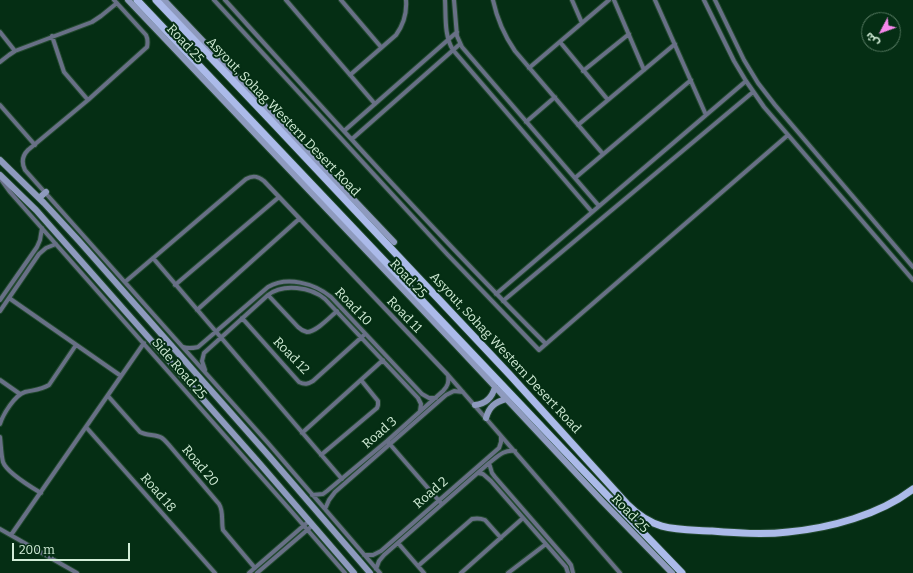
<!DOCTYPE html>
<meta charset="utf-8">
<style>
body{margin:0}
#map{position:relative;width:913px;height:573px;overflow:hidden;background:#052e14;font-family:Bitter,"Noto Sans Arabic",serif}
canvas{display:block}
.north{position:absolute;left:861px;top:12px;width:40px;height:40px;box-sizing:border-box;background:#052e14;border:1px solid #577a62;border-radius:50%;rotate:229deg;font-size:11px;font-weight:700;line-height:16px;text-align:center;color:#d2edd7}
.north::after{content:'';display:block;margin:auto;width:14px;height:18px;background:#f788ec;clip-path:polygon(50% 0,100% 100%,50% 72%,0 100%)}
.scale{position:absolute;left:12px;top:543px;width:118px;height:18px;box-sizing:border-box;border:2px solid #d2edd7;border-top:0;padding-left:5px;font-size:12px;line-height:14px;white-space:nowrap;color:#d2edd7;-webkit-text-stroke:3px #052e14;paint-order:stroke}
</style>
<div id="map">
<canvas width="913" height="573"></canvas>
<div class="north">ش</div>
<div class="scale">200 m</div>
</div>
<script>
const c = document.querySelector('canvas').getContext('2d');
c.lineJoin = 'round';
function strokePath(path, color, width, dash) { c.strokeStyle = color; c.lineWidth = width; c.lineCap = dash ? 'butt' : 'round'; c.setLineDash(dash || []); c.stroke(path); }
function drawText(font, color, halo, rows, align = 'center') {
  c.font = font + ' Bitter,serif'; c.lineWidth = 4; c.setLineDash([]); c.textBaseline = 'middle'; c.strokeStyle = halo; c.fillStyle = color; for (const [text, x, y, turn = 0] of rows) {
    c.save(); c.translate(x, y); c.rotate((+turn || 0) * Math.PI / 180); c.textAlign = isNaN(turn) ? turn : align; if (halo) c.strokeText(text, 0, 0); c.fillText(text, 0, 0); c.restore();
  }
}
const street = new Path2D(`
 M114,0l32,35c2,4 2,7 1,12l-59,53 -60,50c-6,6 -7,12 -3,20l243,273 112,130
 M214,0l233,254 92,96 249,-215
 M225,0c105,116 210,233 321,344
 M286,0l89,104
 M341,0l40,47
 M445,0c1,16 -1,36 8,50l139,162
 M454,0l3,36 5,11 137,159
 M493,0c4,19 11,35 22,51l88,103
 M572,0l10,23
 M614,0l30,70
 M655,0l51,115
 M704,0l30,61 12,20 18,26 149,173
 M715,0l29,60 14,23 17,22 138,162
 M0,32l15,19
 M52,36l12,36 24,28
 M560,42l48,58
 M0,62l9,-7 6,-4 77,-29 9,-6 16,-13
 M529,68l80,-68
 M583,71l46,-37
 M350,75l46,-40c8,-11 11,-22 10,-35
 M0,105l35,40
 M526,122l29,-25
 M578,125l97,-81
 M344,131l113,-99
 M352,139l108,-95
 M0,178l10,14 282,320 53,61
 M575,178l116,-98
 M153,258l189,221
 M125,282l121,-103c7,-4 12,-3 18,2l184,194 41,47 131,151
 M175,285l104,-88
 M496,294l250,-213
 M268,295l30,32c2,2 5,4 9,5 9,0 23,-15 30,-21
 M9,298l112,78
 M0,300l37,-53 3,-7 2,-12
 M503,301l250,-209
 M197,310l102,-91
 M0,311l39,-57 7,-6 10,-4
 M242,318l57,64c6,3 9,2 14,-1l51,-46
 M183,347c6,2 10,1 15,0l70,-60c19,-11 46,-4 63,10l91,97 7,4h7
 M205,370l-3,-9 2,-8 64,-58c15,-12 43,-8 57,4l93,99 3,6 -1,7
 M0,380l20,14
 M108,396l32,36c7,4 16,2 22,6 3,2 5,5 7,7l50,59c5,8 2,17 4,26l32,38
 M0,424c3,-10 15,-29 25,-32 8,-2 16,-2 24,-7l27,-40
 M86,427l129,146
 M302,433l81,-73
 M0,437c1,8 1,17 3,25 4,11 28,25 38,31
 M388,442l52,60
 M321,455l56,-47 1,-3v-4l-17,-21
 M489,463l3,10 3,4 73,84 3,4 2,8
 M478,473l5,1 8,7 75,86 2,6
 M312,495l11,-1 4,-3 60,-50 56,-50c5,-5 6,-9 5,-16
 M325,509l4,-9 6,-8 111,-97 8,-4 9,1
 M0,529l77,44
 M11,535l133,-192
 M398,543l26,30
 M364,555h9l8,-4 118,-103 2,-6v-6
 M418,566l54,-47c5,-1 8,-1 13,1l16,18
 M376,569l3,-8 5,-6 105,-92c8,-6 15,-14 26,-12
 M249,573l60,-52
 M257,573l56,-48
 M461,573l62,-55
 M508,573l38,-29`);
const secondary = new Path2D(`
 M128,0l327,344 147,157 70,72
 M164,0l230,242
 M0,160l44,43 35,38 190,215 101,117
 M0,175l36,35 224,254 94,109
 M39,198l7,-6
 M475,405c11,-1 17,-7 20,-18
 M486,418c3,-11 9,-16 20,-19`);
const primary = new Path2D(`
 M137,0l440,464 105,109
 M156,0l116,122 237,252 119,131c27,27 49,24 84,26 25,2 51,4 76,1 42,-4 91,-17 125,-43`);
strokePath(street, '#22492f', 6);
strokePath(secondary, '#22492f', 8);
strokePath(primary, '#22492f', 9);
strokePath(street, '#687086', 4);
strokePath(secondary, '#8e9abe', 6);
strokePath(primary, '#abbae9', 7);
drawText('13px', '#d2edd7', '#052e14', [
 ["Road 25",185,44,47],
 ["Asyout, Sohag Western Desert Road",283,117,46],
 ["Road 25",408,279,47],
 ["Road 10",353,307,46],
 ["Road 11",404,315,46],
 ["Asyout, Sohag Western Desert Road",505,353,47],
 ["Road 12",291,356,46],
 ["Side Road 25",179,369,49],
 ["Road 3",380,433,-41],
 ["Road 20",200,466,50],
 ["Road 18",158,493,49],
 ["Road 2",431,493,-41],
 ["Road 25",630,514,46]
]);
</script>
